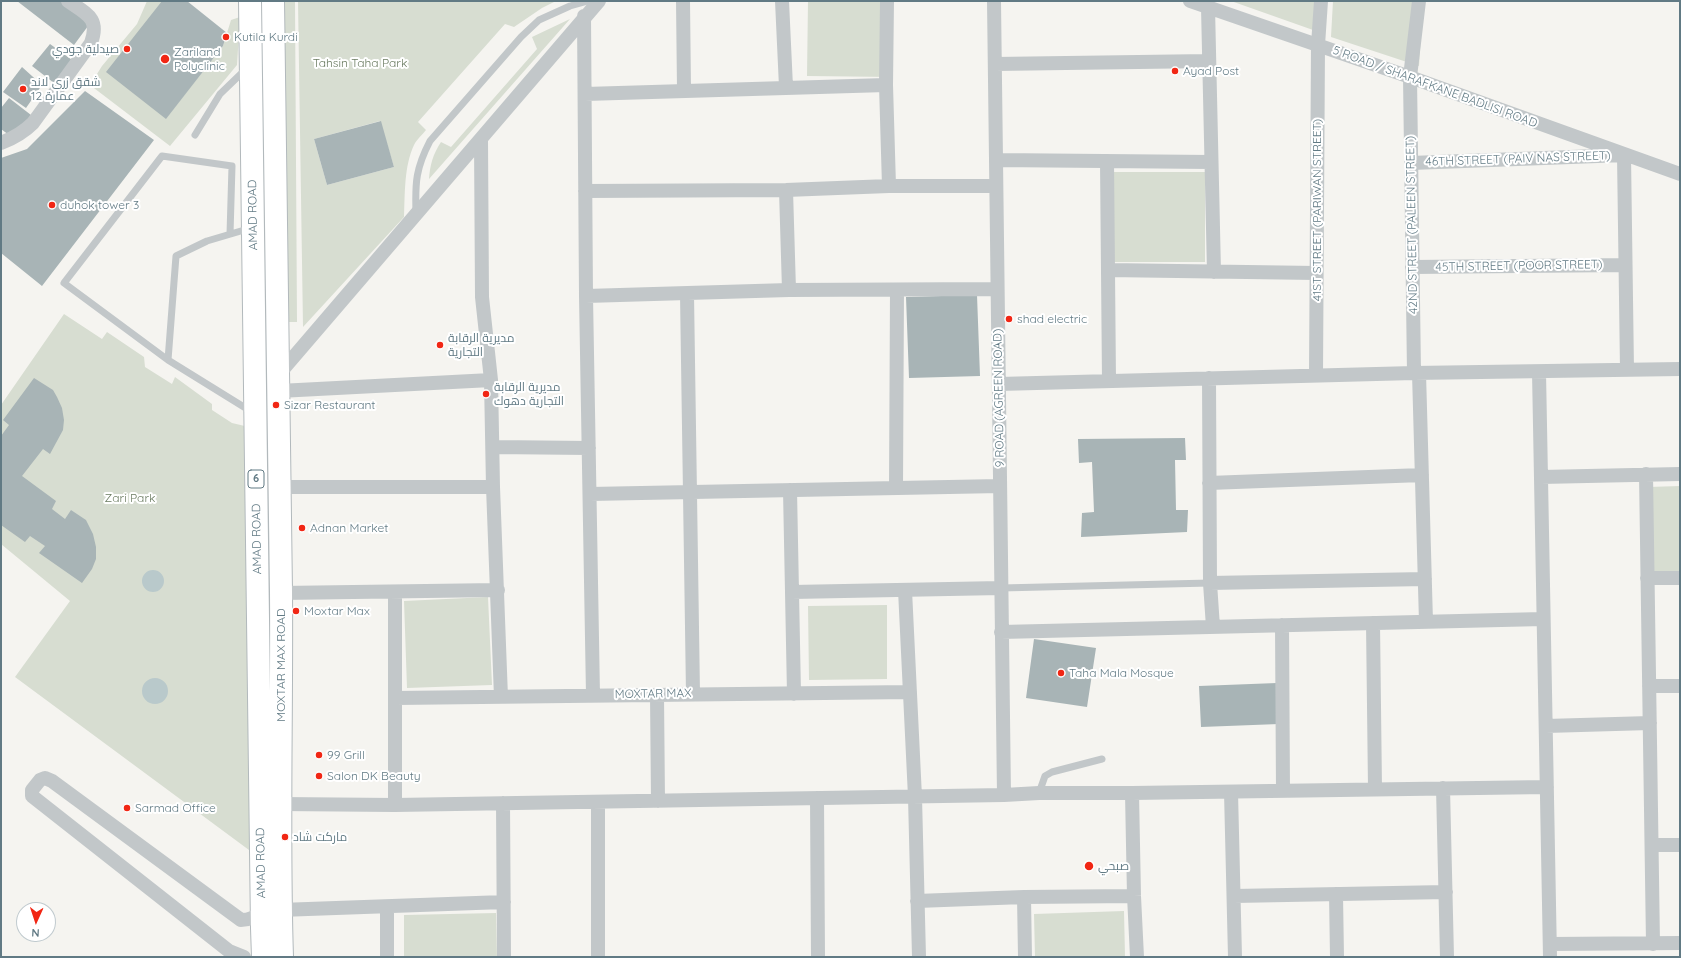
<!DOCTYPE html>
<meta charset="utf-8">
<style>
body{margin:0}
#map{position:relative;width:1681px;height:958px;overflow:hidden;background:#f5f4f0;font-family:Quicksand,sans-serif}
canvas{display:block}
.frame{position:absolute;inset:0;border:2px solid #617a84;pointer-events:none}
.north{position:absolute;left:16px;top:902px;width:40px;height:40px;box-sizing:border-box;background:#fff;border:1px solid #c0cace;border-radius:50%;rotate:183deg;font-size:11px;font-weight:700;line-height:16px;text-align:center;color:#617a84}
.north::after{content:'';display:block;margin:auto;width:14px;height:18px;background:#f12614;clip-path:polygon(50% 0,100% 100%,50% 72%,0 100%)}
</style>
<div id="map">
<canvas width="1681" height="958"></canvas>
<div class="frame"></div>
<div class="north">N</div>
</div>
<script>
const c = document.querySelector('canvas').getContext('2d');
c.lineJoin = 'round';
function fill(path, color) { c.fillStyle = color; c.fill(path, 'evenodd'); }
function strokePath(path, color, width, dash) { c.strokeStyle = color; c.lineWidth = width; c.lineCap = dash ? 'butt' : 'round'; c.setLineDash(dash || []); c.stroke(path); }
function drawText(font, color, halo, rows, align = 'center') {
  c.font = font + ' Quicksand,Cairo,sans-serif'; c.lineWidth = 4; c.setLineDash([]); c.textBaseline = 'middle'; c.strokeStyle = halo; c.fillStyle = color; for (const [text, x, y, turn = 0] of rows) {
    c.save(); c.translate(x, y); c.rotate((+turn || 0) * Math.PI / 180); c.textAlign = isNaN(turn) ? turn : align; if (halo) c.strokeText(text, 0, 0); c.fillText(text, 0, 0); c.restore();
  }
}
fill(new Path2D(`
 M147,1h15l4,117 57,-72 8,-26 9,-3 -3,48 -67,81 -80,-61 12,-19 35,-42z
 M284,1h11l2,321h-10z
 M298,1h258l-14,7 -28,19 -9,-3 -87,98 8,8c-3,4 -9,9 -12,15 -10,21 -9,49 -10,72l-101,110zM380,121l14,46 -67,18 -13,-46z
 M808,1h85v76l-86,-1z
 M1231,1h87l-5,29z
 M1333,1h90l-4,65 -88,-29z
 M570,19l-141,160c1,-14 4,-25 12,-37l10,5 86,-98 -5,-12z
 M1112,172h93v90h-93z
 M64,314l38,25 5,-7 37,25 1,10 27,17 3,-7 37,27v6l20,13 17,4 1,357 -1,66 -234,-173 55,-76 -69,-57v-139z
 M1680,486v85l-29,1 -3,-85z
 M488,597l4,88 -85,3 -3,-87z
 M887,605v74l-78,1 -1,-74z
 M1124,911l1,46h-90l-1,-43z
 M496,913l1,44h-93v-42z`), '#d7ddd1');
fill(new Path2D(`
 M142 581a11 11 0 1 1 22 0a11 11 0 1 1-22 0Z
 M142 691a13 13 0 1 1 26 0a13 13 0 1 1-26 0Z`), '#b9c9cb');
fill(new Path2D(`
 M17,1h47l27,21 -17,23z
 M162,1h25l40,32 -4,13 -57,73 -60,-47z
 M50,44l22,16 -18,23 -22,-17z
 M22,67l20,18 -16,23 -23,-16z
 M85,91l69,49 -112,146 -41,-33v-95l26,-9z
 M9,98l22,17 -18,23 -12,-9v-21z
 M381,121l13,46 -67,18 -13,-46z
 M977,295l3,81 -71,2 -3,-81z
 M34,378l19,12 4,7 5,11 2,12 -1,10 -13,24 -7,-5 -21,27 34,25 -4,8 13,10 6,-9 15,10 7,14 3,13v12l-4,10 -10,14 -43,-30 6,-7 -15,-10 -5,6 -24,-17v-89l8,-11 -6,-5z
 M1185,438l1,22h-11l1,50h12l-1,22 -106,5 1,-24 12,-1 -2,-50 -13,1 -1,-24z
 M1034,639l62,9 -9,59 -61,-9z
 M1277,683l2,41 -78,3 -2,-41z`), '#a8b4b6');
const primary = new Path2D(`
 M250,1l12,927 1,29
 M273,1c4,197 7,394 8,591 1,122 -3,243 1,365`);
strokePath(primary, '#b2b9bc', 24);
strokePath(new Path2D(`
 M195,135l25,-41 27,-26
 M416,212c-1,-30 0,-44 14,-71l91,-104 18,-17 31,-14 18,-5
 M251,228l-44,13 -31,15 -8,104 84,52
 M168,360l-104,-77 98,-127 70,10 -2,68
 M1001,588l209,-5
 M1039,793l6,-17 7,-4 50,-13`), '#c2c7c9', 7);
strokePath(new Path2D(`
 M683,1l1,89
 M782,1l4,86
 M887,1l-1,84 3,101
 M994,1l10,794
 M1190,1l220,76 270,97
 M1208,7l6,265
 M584,16l2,280 7,399
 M995,64l214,-3
 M585,94l301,-9
 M481,140l1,157 9,83 2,107 8,210
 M1,143c13,-5 22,-10 32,-20l58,-80c9,-25 -4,-29 -23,-42
 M996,160l215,2
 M1107,161l2,220
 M1411,163l213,-8 3,215
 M786,190l3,100
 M585,191l201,-1 103,-4h107
 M1412,267l213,-2
 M1108,270l208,3
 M687,294l6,400
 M586,296l203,-6 208,-1
 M1539,372l11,585
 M1414,373l-4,-296 9,-76
 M1419,373l7,249
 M279,374l320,-373
 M1316,375l2,-330 3,-44
 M1209,378l1,205 3,44
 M999,384l415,-11 266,-4
 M279,391l212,-11
 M493,447l96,1
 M1646,474l7,470
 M1541,477l139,-3
 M1209,483l213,-8
 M280,487h213
 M896,487l1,-197
 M790,490l4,204
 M590,494l410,-8
 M1647,578h33
 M1210,583l215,-4
 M905,590l10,207 4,160
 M792,592l209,-4
 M281,593l217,-3
 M1373,623l2,166
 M1282,625l1,166
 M1001,632l542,-13
 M1649,686h31
 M657,695l1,106
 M396,698l514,-6
 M1546,726l104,-3
 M1443,788l4,169
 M1231,792l4,165
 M1132,793l2,103 3,61
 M817,798l1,159
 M598,802v155
 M503,803l1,154
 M280,804l115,1 609,-10 35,-2h93l415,-6
 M395,805v-213
 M1652,845h28
 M1336,894l1,63
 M1234,896l212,-4
 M1024,897l1,60
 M917,901l107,-4 110,-1
 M387,907v50
 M280,910l224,-8
 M1550,944l130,-1
 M244,957l-15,-6 -197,-155v-6l8,-10 5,-2 7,3 189,139c9,0 14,-3 21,-9`), '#c2c7c9', 14);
strokePath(primary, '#fff', 22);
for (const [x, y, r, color] of [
 [226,37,4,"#f12614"],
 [127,49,4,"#f12614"],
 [165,59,5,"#f12614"],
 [1175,71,4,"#f12614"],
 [23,89,4,"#f12614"],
 [52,205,4,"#f12614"],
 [1009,319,4,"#f12614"],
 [440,345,4,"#f12614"],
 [486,394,4,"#f12614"],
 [276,405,4,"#f12614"],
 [302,528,4,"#f12614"],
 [296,611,4,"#f12614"],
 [1061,673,4,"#f12614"],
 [319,755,4,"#f12614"],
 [319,776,4,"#f12614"],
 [127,808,4,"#f12614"],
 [285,837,4,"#f12614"],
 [1089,866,5,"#f12614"]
]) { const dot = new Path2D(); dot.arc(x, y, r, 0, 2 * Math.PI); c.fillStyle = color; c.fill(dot); strokePath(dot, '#fff', 1.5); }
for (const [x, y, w] of [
 [256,479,16]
]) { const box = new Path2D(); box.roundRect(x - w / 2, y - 9, w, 18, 3); c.fillStyle = '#fff'; c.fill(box); strokePath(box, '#617a84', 1); }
drawText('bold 11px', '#617a84', null, [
 ["6",256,479]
]);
drawText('12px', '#617a84', '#fff', [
 ["Kutila Kurdi",234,37],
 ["صيدلية جودي",119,49,"right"],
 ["Zariland",174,52],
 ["Polyclinic",174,66],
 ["Ayad Post",1183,71],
 ["شقق زري لاند",31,82],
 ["عمارة 12",31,96],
 ["duhok tower 3",60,205],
 ["shad electric",1017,319],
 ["مديرية الرقابة",448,338],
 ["التجارية",448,352],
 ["مديرية الرقابة",494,387],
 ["التجارية دهوك",494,401],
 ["Sizar Restaurant",284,405],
 ["Adnan Market",310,528],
 ["Moxtar Max",304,611],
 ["Taha Mala Mosque",1069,673],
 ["99 Grill",327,755],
 ["Salon DK Beauty",327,776],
 ["Sarmad Office",135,808],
 ["ماركت شاد",293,837],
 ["صبحي",1098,866]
], 'left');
drawText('12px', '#6a7b61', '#fff', [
 ["Tahsin Taha Park",360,63],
 ["Zari Park",130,498]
]);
drawText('12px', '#617a84', '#fff', [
 ["5 ROAD / SHARAFKANE BADLISI ROAD",1435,87,20],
 ["46TH STREET (PAIV NAS STREET)",1518,159,-2],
 ["41ST STREET (PARIWAN STREET)",1317,210,-90],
 ["AMAD ROAD",253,215,-91],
 ["42ND STREET (PALEEN STREET)",1412,225,-91],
 ["45TH STREET (POOR STREET)",1519,266,-1],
 ["9 ROAD (AGREEN ROAD)",999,398,-91],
 ["AMAD ROAD",257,539,-91],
 ["MOXTAR MAX ROAD",281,665,-90],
 ["MOXTAR MAX",653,694,-1],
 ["AMAD ROAD",261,863,-91]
]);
</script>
